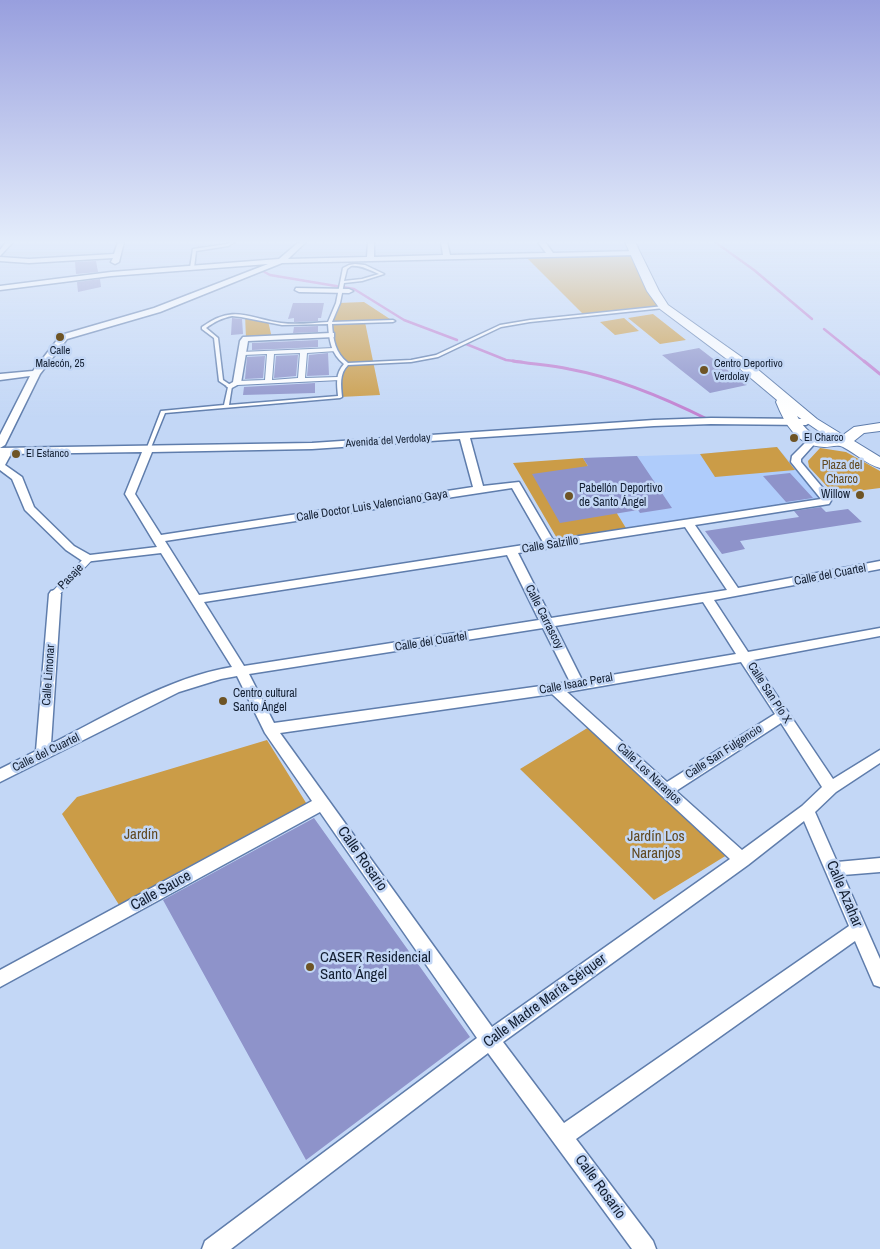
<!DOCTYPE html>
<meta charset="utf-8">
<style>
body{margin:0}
canvas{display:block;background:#c3d7f6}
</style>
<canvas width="880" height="1249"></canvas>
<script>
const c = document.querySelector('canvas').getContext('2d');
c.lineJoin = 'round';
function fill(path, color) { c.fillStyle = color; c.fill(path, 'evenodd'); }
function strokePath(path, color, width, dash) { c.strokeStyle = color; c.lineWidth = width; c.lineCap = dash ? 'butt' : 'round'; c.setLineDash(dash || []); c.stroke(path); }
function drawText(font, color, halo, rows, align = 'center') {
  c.font = font + ' "Archivo Narrow",sans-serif'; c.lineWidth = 5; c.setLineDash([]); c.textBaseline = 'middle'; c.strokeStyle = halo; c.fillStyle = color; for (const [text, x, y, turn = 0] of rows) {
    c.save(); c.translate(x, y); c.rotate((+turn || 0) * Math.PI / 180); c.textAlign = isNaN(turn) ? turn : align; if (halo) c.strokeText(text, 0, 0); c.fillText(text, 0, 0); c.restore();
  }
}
fill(new Path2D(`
 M777,447l48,55 -196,31 -46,-75 117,-4z`), '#afccfb');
fill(new Path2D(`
 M636,253l28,54 -80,8 -60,-60z
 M364,302l29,19 -28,1 15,73 -40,2 -2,-18 9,-15 -8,-5 -9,-36 8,-20z
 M245,314l23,7 4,17 -26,1z
 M653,314l33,26 -26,4 -32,-26z
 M624,318l15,13 -24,4 -15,-13z
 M777,447l18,23 -80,7 -15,-23z
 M820,448l26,4 34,19v17l-46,6 -25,-27 -1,-6z
 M583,458l46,75 -71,7 -45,-77z
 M589,727l138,128 -73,45 -134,-131z
 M267,740l41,66 -187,102 -59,-94 15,-17z`), '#cb9c47');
strokePath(new Path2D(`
 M715,242l39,28 58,49
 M261,270l9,5 84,14 50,31 53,20
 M824,329l41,33
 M466,344l40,16 16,2`), '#c180d0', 2.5);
strokePath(new Path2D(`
 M513,361c18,3 38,4 56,8 49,9 96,29 140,51
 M864,361l16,13`), '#c180d0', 3);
fill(new Path2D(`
 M96,261l2,11 -22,2 -1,-12z
 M100,279l1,8 -23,5 -1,-10z
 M293,303h31l-3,15h-3v3l-24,1v-4l-6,1z
 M232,318l10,1 1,15 -12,1z
 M318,326v6l-25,1 1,-6z
 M318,340v7l-66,3v-7z
 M699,348l48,37 -37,8 -48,-38z
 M328,353l1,22 -22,1 2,-21z
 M298,355l-2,21 -22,2 2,-22z
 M265,356l-2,22 -18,1 2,-22z
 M315,383v10l-72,2 1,-8z
 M637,456l35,52 -32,5 -2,-3 -78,13 -28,-49 56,-8 -5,-8z
 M790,473l23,25 -27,4 -23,-26z
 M821,507l5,5 22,-3 14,13 -122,19 5,8 -23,5 -17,-23 94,-14 -5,-6z
 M314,818l156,219 -164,123 -143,-260z`), '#8e93ca');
const service = new Path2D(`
 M231,242h4l-7,4 -32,5 -2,17 -2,1 -2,-1 3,-19 34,-5z
 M355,264l10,1 19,9 -22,7 -18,2 -4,20 -8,19 61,-2 2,1 -2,1 -61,2c1,15 3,29 16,39l63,-3 25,-5 64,-30 30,-5 134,-14 2,1 -2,1 -134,14 -29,5 -63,30 -27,5 -63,3c-9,9 -7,20 -6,32l-2,1 -175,15 -15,37 -2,1h-2v-1l15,-39 63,-6 4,-18 -9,-6 -5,-43 -12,-9v-2c32,-23 45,-9 79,-4 15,2 32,0 47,-1l8,-19 7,-35 6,-3zM351,266c10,-1 18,4 28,8l-17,5 -18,2 3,-12zM232,316l9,1 41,8 46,-1c1,16 3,30 16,40 -9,10 -7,20 -6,32l-109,9 3,-19 -9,-6 -5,-42 -12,-10c8,-6 16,-10 26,-12z`);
const pedestrian = new Path2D(`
 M334,348l2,1v2l-29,2 -2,25 33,-1 2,1v2l-103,5 -4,-2 4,-2 28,-1 2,-26 -24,1 -2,-1v-2zM300,353l-2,25 -26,2 2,-26z
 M88,556l3,1 2,2 -2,2 -33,35h-6l-2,-2 2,-2 33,-35z`);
const minor = new Path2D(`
 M6,242h7l-13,14v-6z
 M118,242h6l-5,20 -4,2 -4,-2 2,-4 -84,5 -29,-2v-4l29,2 85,-5z
 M299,242h7l-18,17 79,-2 1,-15h6v15l69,-2 -2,-13h6l3,13 96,-2 -8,-11h7l8,11 83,-2 3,2 -3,2 -354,8 -122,49 -93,27 -27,35 -35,71 -5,3v-13l30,-59 -30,4v-6l33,-3 28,-36 93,-27 114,-44 -157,12 -111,14v-4l111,-14 168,-13z
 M296,288l53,1 4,2 -4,2 -50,-1 -4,-2z
 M331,333h3v4l-86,4 -7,42 -11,6 -4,-3 7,-4 7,-41 3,-4z
 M711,418l95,1 5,3 -5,3 -95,-1 -57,2 -184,12 13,48 36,-4 34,58 268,-41 -30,-37 1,-6 18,-18h6l2,2 -17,19v3l31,37 -3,5 -134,21 43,63 142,-27v8l-166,31 34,52 132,-24v8l-127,24 80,119 47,-29v13l-44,29 -21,20 22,50 43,-4v14l-37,3 37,84v28l-6,-2 -19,-44 -279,198 77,102 3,8h-24l-144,-196 -257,196h-29l3,-8 272,-203 -157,-226 -320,175v-17l312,-169 -47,-68 -28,-57 -16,3 -42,13 -179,90v-13l36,-18 13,-157 2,-3 4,-1 6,4 -10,150c56,-28 118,-67 181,-77l-71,-114 -77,9 -18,-12 -41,-40 -13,-31 -12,-9v-22l312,-5 342,-23zM460,439l13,48 -312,48 -26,-41 17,-42 160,-3zM142,452l-17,42 32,53 -67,8 -16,-9 -40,-39 -12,-30 -17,-12 6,-11zM512,488l31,54 -344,53 -34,-54zM685,527l42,63 -176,28 -33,-65zM507,555l32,65 -295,46 -40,-64zM703,602l33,52 -154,26 -27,-54zM543,628l27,54 -296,41 -25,-49zM741,662l34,52 -108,68 -100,-90zM552,694l178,165 -238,168 -212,-294zM781,723l41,64 -20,19 -60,44 -66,-59zM804,821l45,105 -285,197 -61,-81 245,-177z`);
const secondary = new Path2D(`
 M625,242h10l24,49 9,14 82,58 67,56 26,16 11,-8 26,-4v8l-16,2 -10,8 26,16v11c-14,-4 -25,-15 -37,-21 -5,-3 -13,0 -19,0 -27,-1 -39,-23 -48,-45l1,-2 -37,-31 -80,-60 -13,-18zM797,416l32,22c-15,0 -25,-9 -32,-22z`);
strokePath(service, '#5f7dac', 3);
strokePath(pedestrian, '#5f7dac', 2);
strokePath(minor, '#5f7dac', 3);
strokePath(secondary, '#5f7dac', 2);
fill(service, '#fff');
fill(pedestrian, '#fff');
fill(minor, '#fff');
fill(secondary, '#fff');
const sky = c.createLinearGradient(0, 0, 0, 417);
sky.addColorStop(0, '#989fde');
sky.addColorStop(0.58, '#e4edfb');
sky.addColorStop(1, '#e4edfb00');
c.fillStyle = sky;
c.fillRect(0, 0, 880, 417);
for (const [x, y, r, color] of [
 [60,337,5,"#6e5425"],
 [704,370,5,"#6e5425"],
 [794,438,5,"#6e5425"],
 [16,454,5,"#6e5425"],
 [860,495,5,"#6e5425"],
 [569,496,5,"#6e5425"],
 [223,701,5,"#6e5425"],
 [310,967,5,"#6e5425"]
]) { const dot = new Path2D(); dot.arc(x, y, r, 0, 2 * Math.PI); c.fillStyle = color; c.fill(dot); strokePath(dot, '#c3d7f6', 2); }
drawText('11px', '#131f32', '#c3d7f6', [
 ["Calle",60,351,"center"],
 ["Malecón, 25",60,364,"center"],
 ["Centro Deportivo",714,364],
 ["Verdolay",714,377],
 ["El Charco",804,438],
 ["El Estanco",26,454]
], 'left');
drawText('11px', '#131f32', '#c3d7f6', [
 ["Avenida del Verdolay",388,441,-4]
]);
drawText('12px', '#614920', '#c3d7f6', [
 ["Plaza del",842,466],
 ["Charco",842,480]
]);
drawText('12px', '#131f32', '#c3d7f6', [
 ["Pabellón Deportivo",579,489],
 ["de Santo Ángel",579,503],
 ["Willow",850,495,"right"],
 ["Centro cultural",233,694],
 ["Santo Ángel",233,708]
], 'left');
drawText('12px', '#131f32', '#c3d7f6', [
 ["Calle Doctor Luis Valenciano Gaya",372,506,-9],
 ["Calle Salzillo",550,545,-9],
 ["Calle del Cuartel",830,575,-11],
 ["Pasaje",71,577,-46],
 ["Calle Carrascoy",544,617,63],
 ["Calle del Cuartel",431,642,-9],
 ["Calle Limonar",49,675,-86],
 ["Calle Isaac Peral",576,684,-10],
 ["Calle San Pío X",769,693,57],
 ["Calle San Fulgencio",724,752,-33],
 ["Calle del Cuartel",46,753,-26],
 ["Calle Los Naranjos",649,774,43]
]);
drawText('15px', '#614920', '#c3d7f6', [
 ["Jardín",141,835],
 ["Jardín Los",656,837],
 ["Naranjos",656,854]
]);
drawText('15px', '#131f32', '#c3d7f6', [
 ["Calle Rosario",362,859,55],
 ["Calle Sauce",161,891,-29],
 ["Calle Azahar",844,894,67],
 ["Calle Madre María Séiquer",545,1001,-36],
 ["Calle Rosario",600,1187,54]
]);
drawText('15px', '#131f32', '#c3d7f6', [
 ["CASER Residencial",320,958],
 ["Santo Ángel",320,975]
], 'left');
</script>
